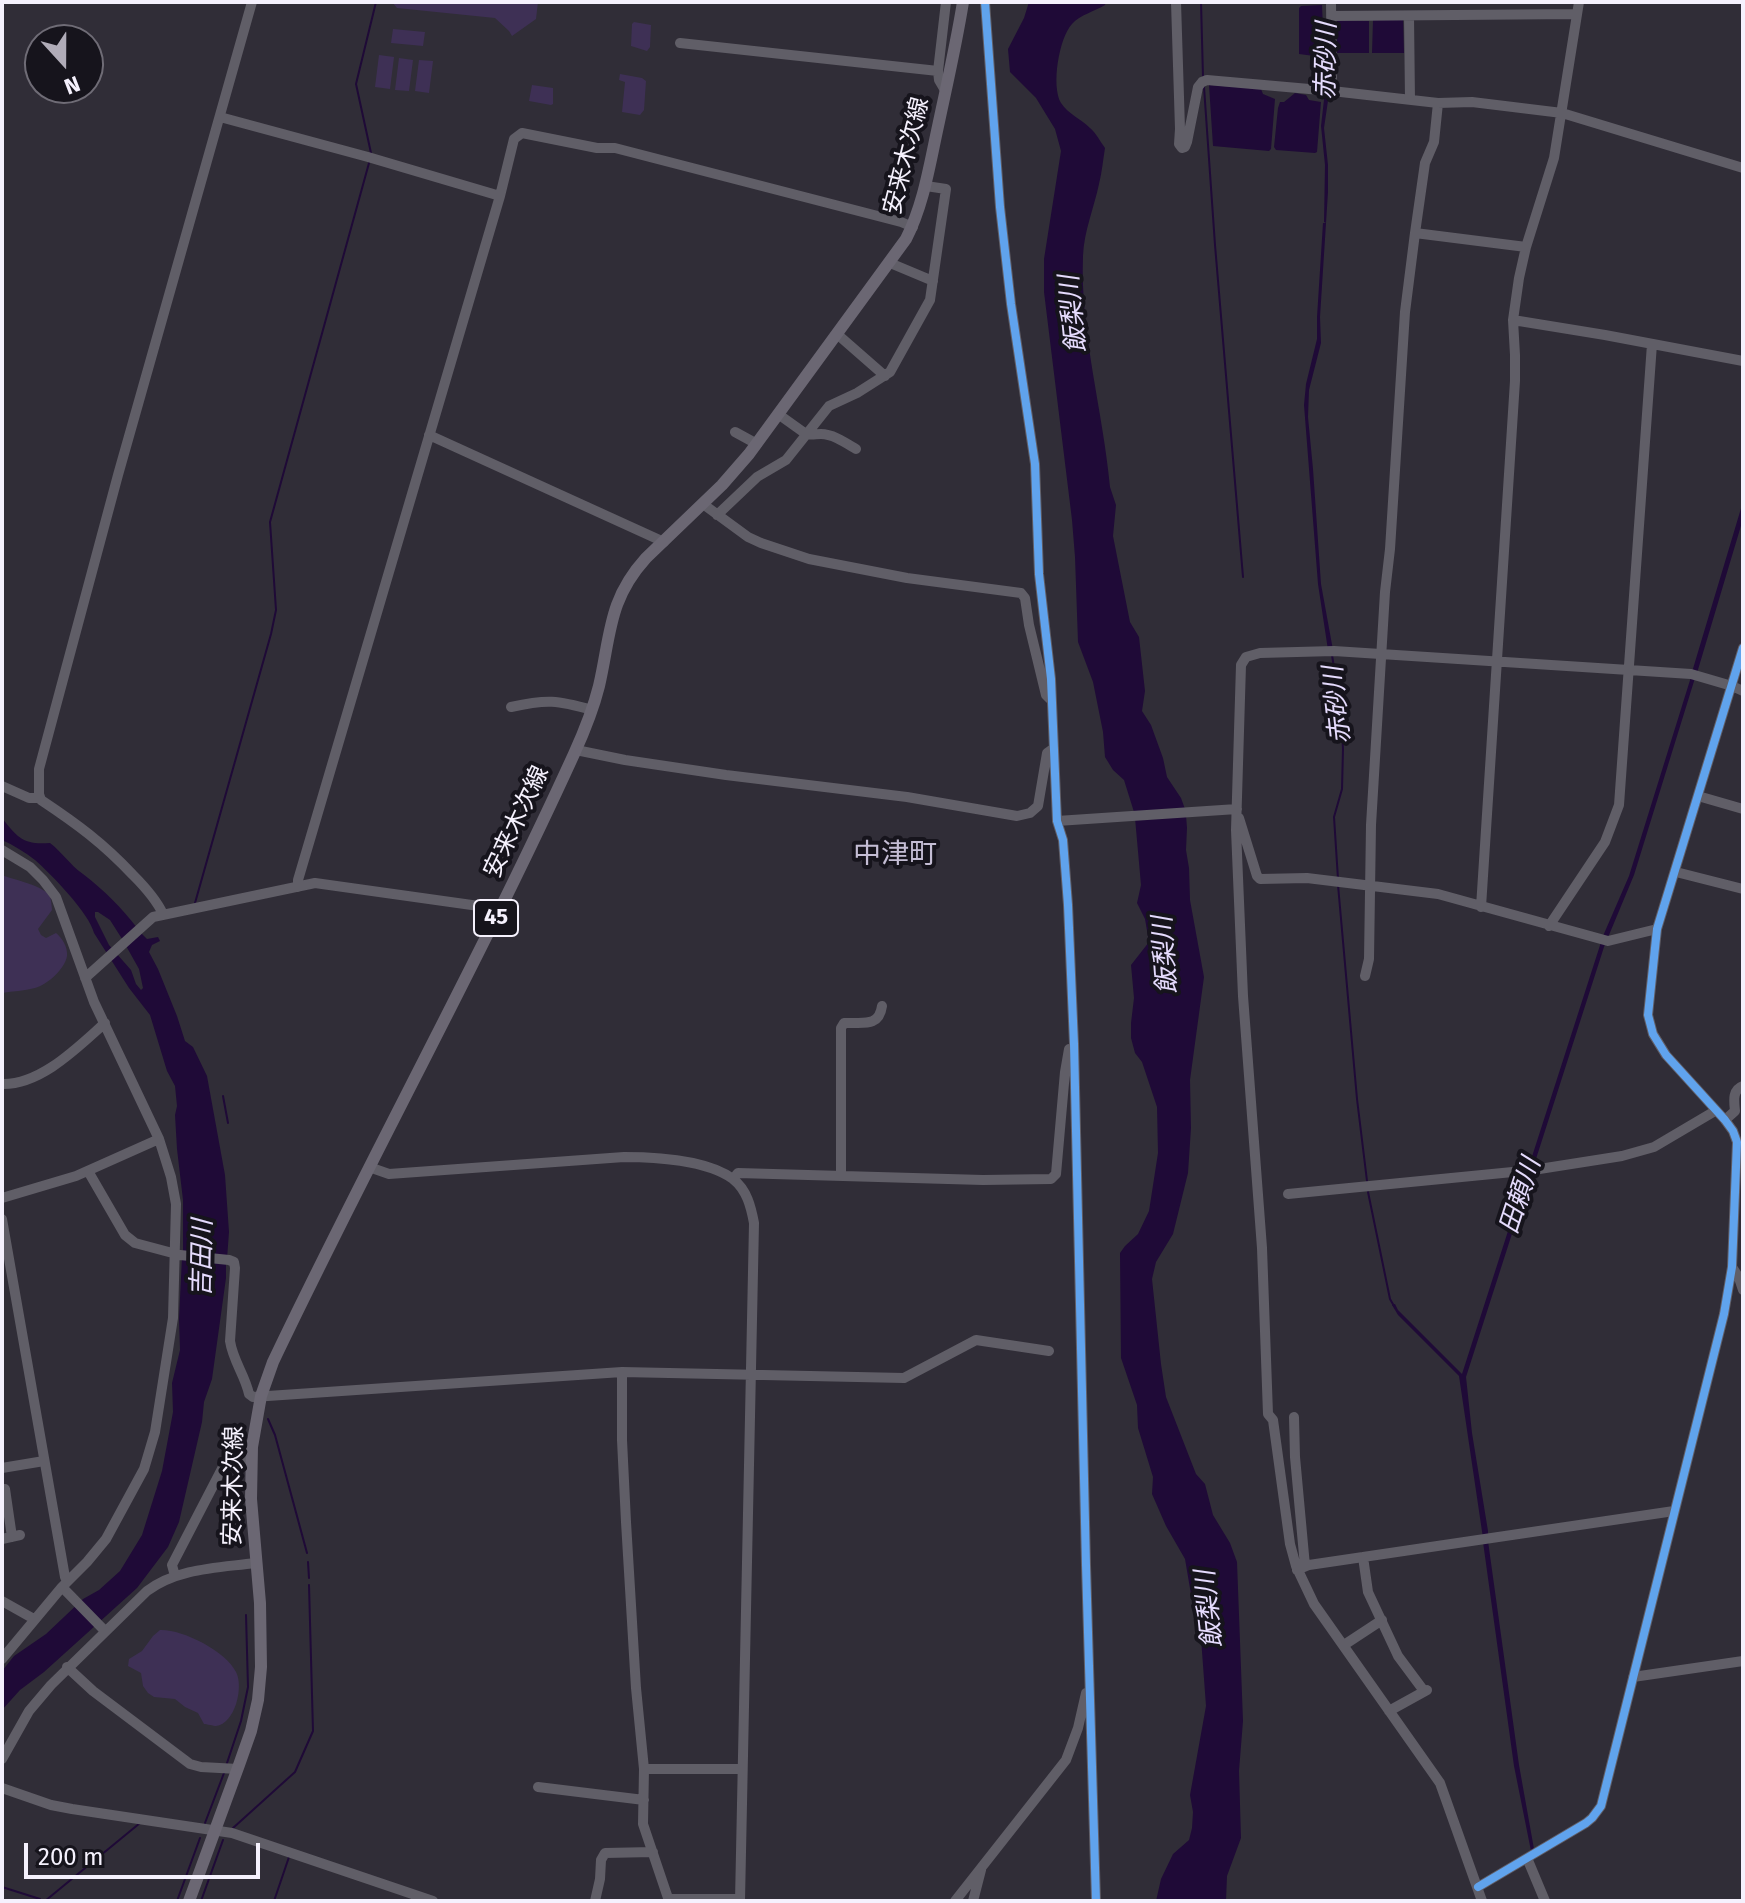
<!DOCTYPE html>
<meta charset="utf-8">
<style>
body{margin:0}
#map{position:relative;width:1745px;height:1903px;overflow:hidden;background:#302d37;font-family:"Fira Sans",sans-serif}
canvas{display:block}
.frame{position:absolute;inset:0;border:4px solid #f5f1fd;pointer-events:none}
.north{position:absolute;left:24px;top:24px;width:80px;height:80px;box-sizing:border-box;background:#16141c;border:2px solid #6f6c76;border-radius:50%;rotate:159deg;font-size:22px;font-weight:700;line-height:32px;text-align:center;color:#f5f1fd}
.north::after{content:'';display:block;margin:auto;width:28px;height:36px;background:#b0acb8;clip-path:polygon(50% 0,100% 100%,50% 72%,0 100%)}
.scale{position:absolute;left:24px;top:1843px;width:236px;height:36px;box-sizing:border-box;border:4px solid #f5f1fd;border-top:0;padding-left:10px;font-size:24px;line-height:28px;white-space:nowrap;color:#f5f1fd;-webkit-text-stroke:6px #16141c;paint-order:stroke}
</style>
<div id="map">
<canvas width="1745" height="1903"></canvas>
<div class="frame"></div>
<div class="north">N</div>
<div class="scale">200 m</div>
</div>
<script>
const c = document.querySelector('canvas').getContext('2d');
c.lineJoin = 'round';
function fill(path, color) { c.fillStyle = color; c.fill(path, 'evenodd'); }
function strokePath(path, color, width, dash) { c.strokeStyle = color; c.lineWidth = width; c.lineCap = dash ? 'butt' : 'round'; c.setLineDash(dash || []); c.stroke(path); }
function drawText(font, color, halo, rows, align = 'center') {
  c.font = font + ' "Fira Sans","Noto Sans JP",sans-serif'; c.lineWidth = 8; c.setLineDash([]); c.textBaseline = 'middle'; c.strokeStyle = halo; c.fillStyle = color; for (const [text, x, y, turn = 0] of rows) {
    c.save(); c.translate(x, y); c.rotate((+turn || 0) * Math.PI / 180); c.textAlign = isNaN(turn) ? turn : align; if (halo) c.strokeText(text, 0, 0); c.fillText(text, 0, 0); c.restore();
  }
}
fill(new Path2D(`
 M392,2h146l-2,17 -24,17 -3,-5 -14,-13 -98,-10z
 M634,22l17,3 -1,22 -3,4 -16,-5 1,-22z
 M393,29l32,3 -2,14 -32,-3z
 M379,55l15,2 -4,32 -15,-2z
 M399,58l14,2 -4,31 -14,-1z
 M419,60l14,1 -4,32 -14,-2z
 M620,74l22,4 4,3 -2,29 -4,5 -18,-3 3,-30 -6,-2z
 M532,85l21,3v16l-2,1 -22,-4z
 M2,875c12,5 44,11 48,22 1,1 2,12 2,13l-14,19 3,6 5,3 10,-5c6,5 12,14 11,23 -2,13 -20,29 -32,32 -11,3 -22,3 -33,5z
 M160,1630c22,-1 66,21 76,42 8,15 -1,52 -20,54 -2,0 -10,-2 -12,-2l-6,-11 -13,-6 -10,-8 -21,-2 -6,-4 -5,-7 -2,-13 -13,-7 1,-7 13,-8 11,-15z`), '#3e3055');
fill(new Path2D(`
 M1029,2h77l-1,3c-10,6 -25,10 -33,19 -13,14 -21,62 -11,79 7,11 20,16 29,25 6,5 10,13 15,20 -2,12 -3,24 -6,36 -5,24 -15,47 -16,72 -3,78 20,154 27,231l6,18 -3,31 17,86 9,15 6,54 -3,20 9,14 12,33 4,19 14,21 4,11 -51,3 -10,-32 -11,-10 -8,-13 -2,-25 -10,-50 -15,-40 -3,-85 -3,-37 -28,-228v-33l17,-108 -6,-22 -19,-31 -26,-26 -2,-23 16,-31z
 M1322,5l2,49 -2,3 -23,-3v-46l2,-2z
 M1403,19l1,34h-32l1,-33z
 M1337,20l32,1v32h-32z
 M1209,85l52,4 2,5 12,5 -4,50 -2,2 -56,-5z
 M1325,91l4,3 -5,34 4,37v27l-8,125 1,26 -12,47 -1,27 5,52 8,115 12,66h-5l-10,-66 -14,-179 2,-21 11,-45v-22l6,-94h3l-2,-1 1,-57 -4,-39z
 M1295,93l11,2 3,5 12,2 -4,50 -2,1 -39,-3 -2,-3 4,-39 2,-6h4z
 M1743,492v27l-46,154 -5,-1 50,-167z
 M1691,677l4,1 -61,197 -30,72 -138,430 6,56 16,98v6l-5,1 -24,-162 -61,-61 -6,-10 3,-1 3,6 64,64 141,-438 26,-60z
 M1186,815l1,13 -1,22 3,18 1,32 14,77 -14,103 1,48 -3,45 -15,61 -17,28 -4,17 9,85 5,33 30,77 9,10 8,31 17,28 7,19 6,159 -4,50 2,67 -14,38 -1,25h-70l5,-22 12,-25 16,-14 3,-12 1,-16 -3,-17 16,-89 -5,-68 -8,-32 -8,-47 -19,-33 -14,-32 1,-17 -15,-49 -1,-23 -16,-47 -1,-105 5,-7 13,-12 11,-23 9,-58 -1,-46 -15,-45 -7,-9 -4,-15v-15l3,-25 -3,-33 18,-23 -4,-23 -8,-16 4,-18 -6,-67z
 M2,818c16,20 21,27 48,25 12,9 20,22 33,31 23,18 37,32 55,55l-14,13 -14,-22 -12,-8h-3v5l14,28 22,25 5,14 5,6 2,-2 -4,-19 -14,-25 14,-13 8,8 11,-2 2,4 -8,4 -3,7 9,17 19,47 8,25 8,6 14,29 18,99 4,57 -2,27 -44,-5v-54l-6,-51 -2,-34 2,-9 -2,-20 -8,-15 -17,-56 -21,-27 -35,-55c-4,-19 -44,-60 -59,-73 -10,-8 -22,-15 -33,-20z
 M182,1257l44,5v16l-14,101 -8,23 -2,20 -23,100 -11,25 -31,41 -93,84 -24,18 -18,20v-39l12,-15 32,-22 37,-35 16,-9 21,-19 22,-36 20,-64 11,-59 -1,-29 8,-33 -1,-31z
 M1488,1541l31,224 15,84 -3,2 -17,-85 -31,-224z`), '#1f0a37');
strokePath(new Path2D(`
 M1201,2l2,75
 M1204,87l11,158 28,332
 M371,153l-15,-69 20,-82
 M1332,655l9,57 2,37 -1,40 -8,28 4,62
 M1338,885l19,214 10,82
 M195,903l76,-269 5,-24 -6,-88 99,-359
 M223,1096l5,27
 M1368,1192l22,107 4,7
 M268,1419l7,16 32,118
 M308,1562l1,16
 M226,1766l15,-45 7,-34 -2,-72
 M205,1823l19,-50
 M233,1828l62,-56 18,-41 -4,-146
 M2,1887l38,12
 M45,1901l95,-78
 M177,1901l23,-63
 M201,1901l22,-61
 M274,1901l15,-44`), '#1f0a37', 2);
strokePath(new Path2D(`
 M985,2l15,205 11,97 24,160 4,110 12,105 6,142 6,19 5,65 6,139 12,521 10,336
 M1176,2l4,127 -1,15 3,4 3,-1 2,-5 11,-55 4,-5 5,-2 125,11 106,12 34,-1 90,11 181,55
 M1331,2l1,89
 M1332,16l245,-2
 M1409,16l1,84
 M680,43l258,28
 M946,92l-7,-12 -1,-9 8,-69
 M1438,103l-4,39 -9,21 -10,70 111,14
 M220,117l148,40 132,39
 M890,263l43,18
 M1513,320l92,15 138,26
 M837,334l48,42
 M778,414l28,20c5,1 10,0 15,0 12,0 25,9 35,15
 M735,432l22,12
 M429,435l235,107
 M703,504l45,33 13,6 48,16 98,19 114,15 4,5 4,27 17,70 4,4
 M717,515l40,-38 29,-17 43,-54 28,-13 33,-21 40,-72 16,-111 -20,-3
 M511,707c36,-8 46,-7 81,3
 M576,750l49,10 101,15 181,22 110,19 13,-3 8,-7 9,-53 7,-5
 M2,786l27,12h11
 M1698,796l45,13
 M1239,818l18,58 3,3 47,-1 131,16 170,47 49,-12
 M1057,821l180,-12
 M2,850l28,17 13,13 13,17 38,105 65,137 12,38 5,27 -3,114 -18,114 -11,37 -38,70 -19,23 -25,25 -60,72
 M1676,872l67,17
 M298,887v-7l202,-684 14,-57 8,-6 75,15h18l286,74 12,5
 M1481,907l34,-526v-26l-2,-35 6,-42 7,-31 28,-89 25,-156
 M163,914c-7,-15 -19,-28 -30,-39 -30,-32 -56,-51 -92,-75l-2,-6v-25l79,-294 134,-473
 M1549,926l56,-84 14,-37 33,-461
 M1365,976l4,-17 2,-134 14,-233 5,-43 15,-237 10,-79
 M85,978l68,-61 162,-34 171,24 13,4
 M2,1084c39,1 76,-37 103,-61
 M1725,1120l10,-9c-1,-10 -3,-21 8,-25
 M369,1167l20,7 235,-17c31,0 83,3 109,22 14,11 18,28 21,44l-14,678
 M88,1171l37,64 10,8 45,12 49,5 5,2 1,6 -5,73c3,20 15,34 19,53l4,3 369,-25 282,6 72,-38 73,11
 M841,1175v-147l3,-5c18,-1 35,5 38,-17
 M733,1179l5,-6 245,7 68,-1 5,-5 9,-102 4,-23
 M1288,1194l245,-24 89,-14 32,-9 61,-36
 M2,1198l74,-22 83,-37
 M2,1219l63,358 2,4
 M1732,1267l7,11 4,12
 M622,1372v68l4,82 10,166 8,81 -1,55 26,77
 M1294,1417l1,40 10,109
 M2,1468l42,-7
 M5,1489l7,48
 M2,1539l18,-4
 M1363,1557l5,35 30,64 26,35
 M1297,1570l12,-5 365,-54
 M175,1576l-3,-11 55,-106 25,1
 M62,1587l43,44
 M2,1601l32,18
 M1344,1645l38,-25
 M67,1667l26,24 97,73 11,3 37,2
 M1633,1677l110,-16
 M1389,1711l38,-21
 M2,1759l27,-48 22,-26 96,-94c31,-23 71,-23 108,-28
 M644,1769h98
 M538,1787l106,13
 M2,1788l49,17 21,4 160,24 201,68
 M1527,1858l18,43
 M1478,1887l108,-64 6,-5 9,-12 123,-492 8,-47 5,-125 -4,-11 -8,-11 -59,-65 -13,-21 -5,-19 9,-86 86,-281
 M595,1901l5,-22 1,-19 4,-7 48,-1
 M671,1901l-1,-2h69
 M955,1901l111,-141 12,-32 8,-35
 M973,1901l8,-31
 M1482,1901l-42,-118 -126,-179 -18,-38 -6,-22 -17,-124 -5,-6 -6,-166 -19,-252 -7,-166 5,-165 5,-8 14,-4 74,-2 357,23 41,12 11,5`), '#605e67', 10);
strokePath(new Path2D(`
 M189,1901l50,-136 12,-34 7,-31 3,-33 -1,-64 -9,-104 1,-52 9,-51 12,-34c97,-204 207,-402 301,-608 10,-22 19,-44 25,-68 12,-52 9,-86 47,-128l76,-73 27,-31 157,-215c17,-33 23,-71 31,-108 9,-43 19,-85 26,-129`), '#6b6773', 12);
strokePath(new Path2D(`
 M985,2l15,205 11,97 24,160 4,110 12,105 6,142 6,19 5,65 6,139 12,521 10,336
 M1478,1887l108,-64 6,-5 9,-12 123,-492 8,-47 5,-125 -4,-11 -8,-11 -59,-65 -13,-21 -5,-19 9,-86 86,-281`), '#60a3ed', 8);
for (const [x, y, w] of [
 [496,918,44]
]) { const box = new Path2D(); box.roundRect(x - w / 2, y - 18, w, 36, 6); c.fillStyle = '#16141c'; c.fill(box); strokePath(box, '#f5f1fd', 2); }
drawText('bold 22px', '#f5f1fd', null, [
 ["45",496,918]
]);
drawText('24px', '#f5f1fd', '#16141c', [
 ["安来木次線",907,156,-76],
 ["安来木次線",517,822,-65],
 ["安来木次線",234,1486,-89]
]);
drawText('italic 26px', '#e5dbfd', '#16141c', [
 ["赤砂川",1327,61,-89],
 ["飯梨川",1074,314,-96],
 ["赤砂川",1338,705,-96],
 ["飯梨川",1166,955,-94],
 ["田頼川",1521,1196,-72],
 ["吉田川",203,1258,-89],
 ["飯梨川",1210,1609,-96]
]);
drawText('28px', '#c4bdd4', '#16141c', [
 ["中津町",895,855]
]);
</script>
